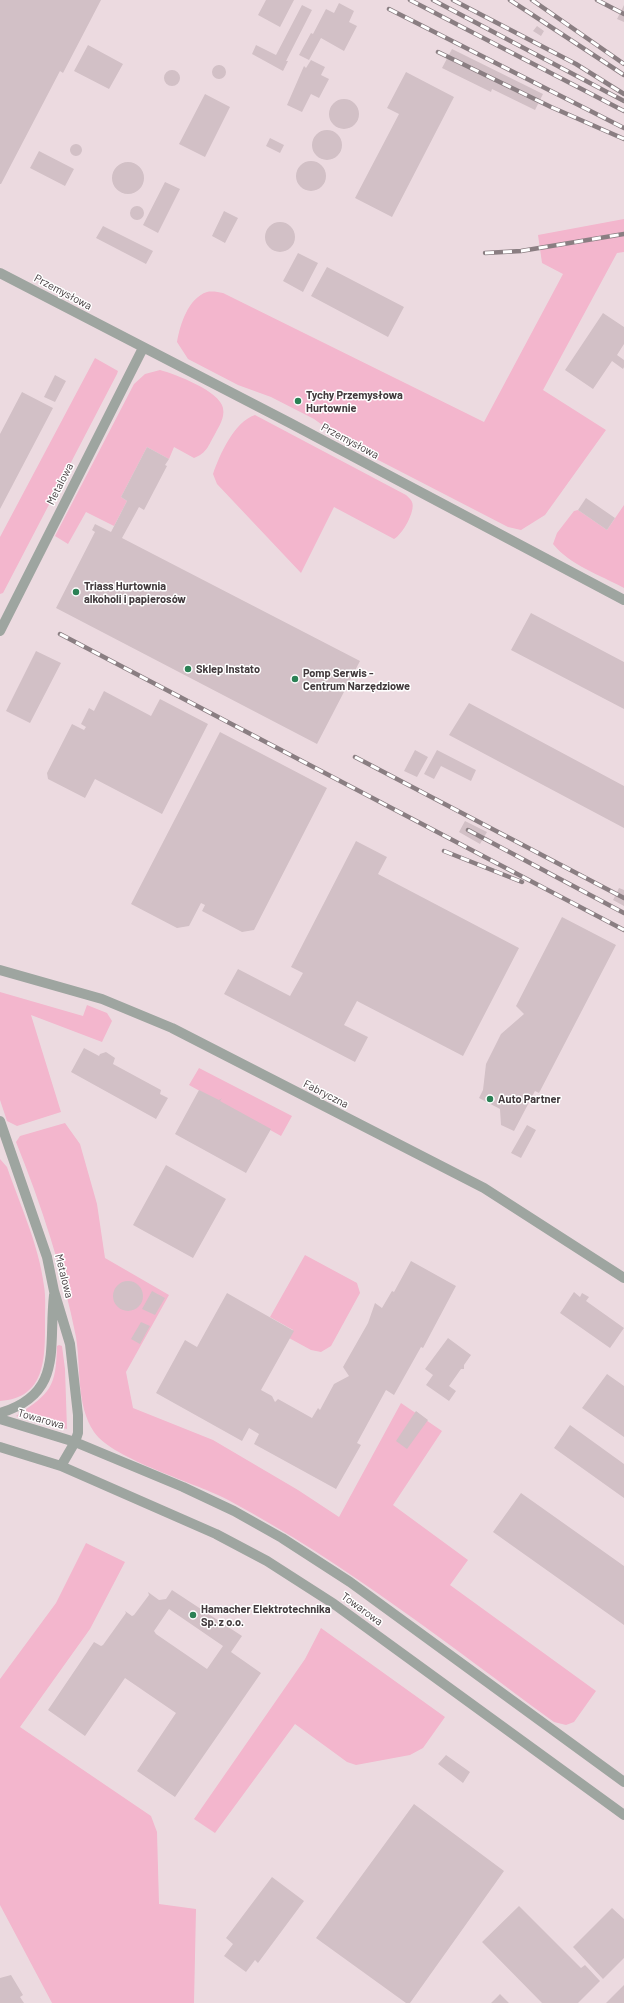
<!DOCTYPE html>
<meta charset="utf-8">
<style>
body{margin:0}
canvas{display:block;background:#ecdae0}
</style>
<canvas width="624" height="2003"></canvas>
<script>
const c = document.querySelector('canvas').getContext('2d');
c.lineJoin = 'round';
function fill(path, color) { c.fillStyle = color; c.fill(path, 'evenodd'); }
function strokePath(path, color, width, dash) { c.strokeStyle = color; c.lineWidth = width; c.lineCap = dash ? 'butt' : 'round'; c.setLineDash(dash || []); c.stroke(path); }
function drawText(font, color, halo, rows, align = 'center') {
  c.font = font + ' Barlow,sans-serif'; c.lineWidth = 3; c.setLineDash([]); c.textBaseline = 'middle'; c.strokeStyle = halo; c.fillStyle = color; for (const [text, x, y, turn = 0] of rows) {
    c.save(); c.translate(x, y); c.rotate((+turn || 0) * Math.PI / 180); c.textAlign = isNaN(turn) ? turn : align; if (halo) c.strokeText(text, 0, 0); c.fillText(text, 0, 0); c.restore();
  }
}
fill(new Path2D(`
 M624,219v33l-7,1 -74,137 63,40 -61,85 -24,15 -13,-3 -155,-80 -39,-28 -43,-22 -33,-12 -50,-26 -11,-17c3,-17 11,-44 30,-50 5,-1 11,0 16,1l261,129 79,-148 -21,-11 -4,-28z
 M95,358l23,13 -1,3 -114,219 -3,1v-57z
 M160,370c15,4 60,21 63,38 2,10 -4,18 -8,26 -7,12 -8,19 -21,24l-20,-11 -5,12 -22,-12 -26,50 6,4 -13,25 -28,-14 -18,32 -13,-8 79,-152 11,-10z
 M255,415l151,80c2,2 5,4 6,7 4,9 -10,33 -18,37l-60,-32 -33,66 -84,-89 -4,-10c7,-20 21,-52 42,-59z
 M624,505v83c-24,-13 -54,-23 -71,-44l4,-11 17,-22 4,-1 29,20z
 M0,992l83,24 4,-11 20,8 5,8 -10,21 -71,-27 30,97 -44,14 -10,-5 -7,-21z
 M199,1068l93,48 -11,20 -92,-51z
 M65,1123l15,21 17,60 8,54 64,37 -43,77 7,36 80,32 85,50 41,27 62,-114 41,28 -49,74 75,55 -18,25 146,106 -22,31 -8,3 -12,-3c-104,-76 -210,-160 -324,-221 -32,-18 -117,-41 -136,-69 -18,-27 -13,-64 -18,-95 -13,-66 -35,-133 -60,-195l4,-6z
 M0,1159l7,8c13,38 32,78 37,119 2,12 1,25 1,36 0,36 1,76 -45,79z
 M305,1255l52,28 3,10 -29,53 -10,6 -10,-2 -22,-12 4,-8 -23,-13z
 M59,1345l3,1 3,23 2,60 -51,-13c35,-23 40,-29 41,-70z
 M86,1543l39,19 -35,67 -70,98 131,89 6,16 2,72 37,5 -2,94h-142l-52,-98v-226l56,-76z
 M321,1628l124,89 -22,31 -13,7 -54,10 -9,-3 -52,-38 -80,109 -21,-14 111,-160z`), '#f3b6cd');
fill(new Path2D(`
 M0,0h101l-38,73 -3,-2 -59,113h-1z
 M266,0h28l-14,27 -22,-12z
 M339,3l15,8 -5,11 8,4 -13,25 -23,-13 -12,22 -10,-5 12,-22 2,1 13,-25 8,4z
 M302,5l10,5 -26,51h2l-5,10 -31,-17 4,-9 20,10z
 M624,5v17l-7,-3z
 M537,26l7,5 -3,5 -8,-5z
 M88,45l35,19 -14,25 -35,-18z
 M452,49l91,45 -8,16 -43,-21 -1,3 -49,-24z
 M311,60l14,7 -4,8 8,4 -10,19 -8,-4 -9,18 -15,-7 17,-39 2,2z
 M212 72a7 7 0 1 1 14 0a7 7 0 1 1-14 0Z
 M164 78a8 8 0 1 1 16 0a8 8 0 1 1-16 0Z
 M406,72l48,25 -62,120 -37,-19 44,-84 -12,-6z
 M205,94l25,13 -25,50 -26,-13z
 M329 114a15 15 0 1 1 30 0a15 15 0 1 1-30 0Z
 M312 145a15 15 0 1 1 30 0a15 15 0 1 1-30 0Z
 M270,138l14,7 -4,8 -14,-7z
 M70 150a6 6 0 1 1 12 0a6 6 0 1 1-12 0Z
 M39,151l35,18 -9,17 -35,-18z
 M296 176a15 15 0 1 1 30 0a15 15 0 1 1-30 0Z
 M112 178a16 16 0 1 1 32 0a16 16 0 1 1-32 0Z
 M165,182l15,7 -22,44 -15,-8z
 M130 213a7 7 0 1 1 14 0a7 7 0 1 1-14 0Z
 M224,211l14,7 -13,25 -13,-7z
 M265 237a15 15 0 1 1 30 0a15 15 0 1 1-30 0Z
 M103,226l50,25 -7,13 -50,-26z
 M298,253l20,10 -15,29 -20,-11z
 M327,267l77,40 -16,30 -77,-41z
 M603,313l21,14v17l-7,11 7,5v7l-1,2 -11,-8 -19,28 -28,-19z
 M55,375l11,6 -11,21 -11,-5z
 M22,392l31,16 -53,101v-75z
 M147,447l22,12 -4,6 2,1 -23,44 -5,-3 -17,31 238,123 -43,83 -261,-136 39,-76 -3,-2 3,-6 16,8 16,-31 -6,-4z
 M586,498l29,20 -8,12 -29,-20z
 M531,613l93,49v47l-113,-59z
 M36,651l25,12 -31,60 -24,-12z
 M104,691l47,25 9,-17 48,25 -46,90 -67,-35 -10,19 -37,-19 -1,-6 25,-49 12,6 2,-3 -5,-3 8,-16 5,3z
 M469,703l155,83v42l-175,-93z
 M220,732l107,56 -73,142 -12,2 -40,-21 3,-6 -4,-2 -12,23 -12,2 -46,-24z
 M415,750l13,7 -11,20 -13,-6z
 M437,750l39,20 -5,11 -30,-15 -7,13 -10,-5z
 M465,821l22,11 -7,12 -21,-12z
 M356,841l31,16 -9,17 141,74 -56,108 -106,-55 -13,24 24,12 -13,25 -131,-68 14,-25 52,27 13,-23 -12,-6z
 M619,888l5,2v16l-11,-6z
 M562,917l54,28 -77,148 -4,-2 -21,40 -13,-6 -1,-16 -21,-11 4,-8 3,-26 15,-30 23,-20 -8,-8z
 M84,1048l15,8 1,-2 6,-2 9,6 -2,6 48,26 -1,4 8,4 -12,21 -85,-47z
 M199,1090l20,10 3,-2 -2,3 51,28 -25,44 -71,-39z
 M527,1125l9,5 -15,28 -10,-5z
 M166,1165l60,34 -33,59 -60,-33z
 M411,1261l45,25 -33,62 -2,-1 -27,48 -8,-5 -29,53 4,2 -25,44 -82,-45 5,-10 -10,-6 -7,13 -86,-48 29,-53 12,7 30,-54 67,38 -33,59 11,6 3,6 3,-3 34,19 6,-10 2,2 14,-26 15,-8 -6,-9 25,-44 7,-20 7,5 10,-17 2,1z
 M113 1296a15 15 0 1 1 30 0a15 15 0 1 1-30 0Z
 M152,1291l13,7 -10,17 -13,-6z
 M574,1292l6,5 2,-4 7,4 -3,4 38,27 -14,20 -50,-35z
 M141,1322l9,4 -10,18 -9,-5z
 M448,1338l23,17 -7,10v4h-3l-12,17 7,5 -7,10 -23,-16 7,-10 -8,-6z
 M607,1374l17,12v51l-42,-29z
 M416,1411l12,9 -21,29 -11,-8z
 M570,1425l54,39v34l-70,-50z
 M521,1493l103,73v59l-131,-93z
 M172,1590l70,46 -11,16 30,21 -86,124 -38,-26 39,-58 -51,-35 -40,58 -37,-26 46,-68 7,4 2,-1 23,-32 -1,-2 7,5 2,-1 15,-20 -1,-3 11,8 7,-1zM169,1609l54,37 -16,23 -51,-35 -2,-3z
 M446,1755l24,17 -7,11 -25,-19z
 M414,1804l90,67 -94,132h-4l-90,-65z
 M272,1877l32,24 -46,62 -3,-3 -9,12 -22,-16 9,-12 -7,-6z
 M519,1906l62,62 4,-3 15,16 -22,22h-36l-60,-61z
 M612,1908l12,11v39l-21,21 -30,-32z
 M11,1975l12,20 -3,2 4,6h-24v-25z
 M624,1985v18h-18z
 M500,1994l9,9h-18z`), '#d2c0c6');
strokePath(new Path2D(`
 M0,273l290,150 334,177
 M0,631l143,-283
 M0,970l102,29 70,29 312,160 140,90
 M0,1121l47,136 7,34 16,53 8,71v18l-3,9 -14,24
 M0,1413c64,-19 48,-65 54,-118
 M0,1419l75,23 108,45 51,24 48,27 68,44 274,200
 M0,1447l61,19 155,68 51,27 67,43 290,211`), '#9ea5a0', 10);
const rail = new Path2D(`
 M410,0l214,111
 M433,0l191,101
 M453,0l123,64 48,30
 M510,0l114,75
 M532,0l92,64
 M597,0l27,14
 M389,9l235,119
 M438,52l113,55 73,32
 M485,253l36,-2 103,-17
 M60,634l564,296
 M355,757l269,141
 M468,830l156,83
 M444,851l78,31`);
strokePath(rail, '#8a7e82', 4.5);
strokePath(rail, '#fff', 3, [9]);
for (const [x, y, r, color] of [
 [298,401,4,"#2b8155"],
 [76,592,4,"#2b8155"],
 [188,669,4,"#2b8155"],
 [295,679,4,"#2b8155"],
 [490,1099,4,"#2b8155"],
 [193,1615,4,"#2b8155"]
]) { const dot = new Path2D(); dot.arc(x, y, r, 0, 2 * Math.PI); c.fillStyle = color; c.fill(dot); strokePath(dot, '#fff', 1.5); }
drawText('11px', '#423a3d', '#fff', [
 ["Przemysłowa",63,292,28],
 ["Przemysłowa",350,441,28],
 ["Metalowa",60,484,-63],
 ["Fabryczna",326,1094,27],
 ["Metalowa",64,1276,76],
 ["Towarowa",41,1419,16],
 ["Towarowa",362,1609,36]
]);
drawText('bold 11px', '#423a3d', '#fff', [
 ["Tychy Przemysłowa",306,395],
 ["Hurtownie",306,408],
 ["Triass Hurtownia",84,586],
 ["alkoholi i papierosów",84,599],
 ["Sklep Instato",196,669],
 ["Pomp Serwis -",303,673],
 ["Centrum Narzędziowe",303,686],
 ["Auto Partner",498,1099],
 ["Hamacher Elektrotechnika",201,1609],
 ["Sp. z o.o.",201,1622]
], 'left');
</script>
